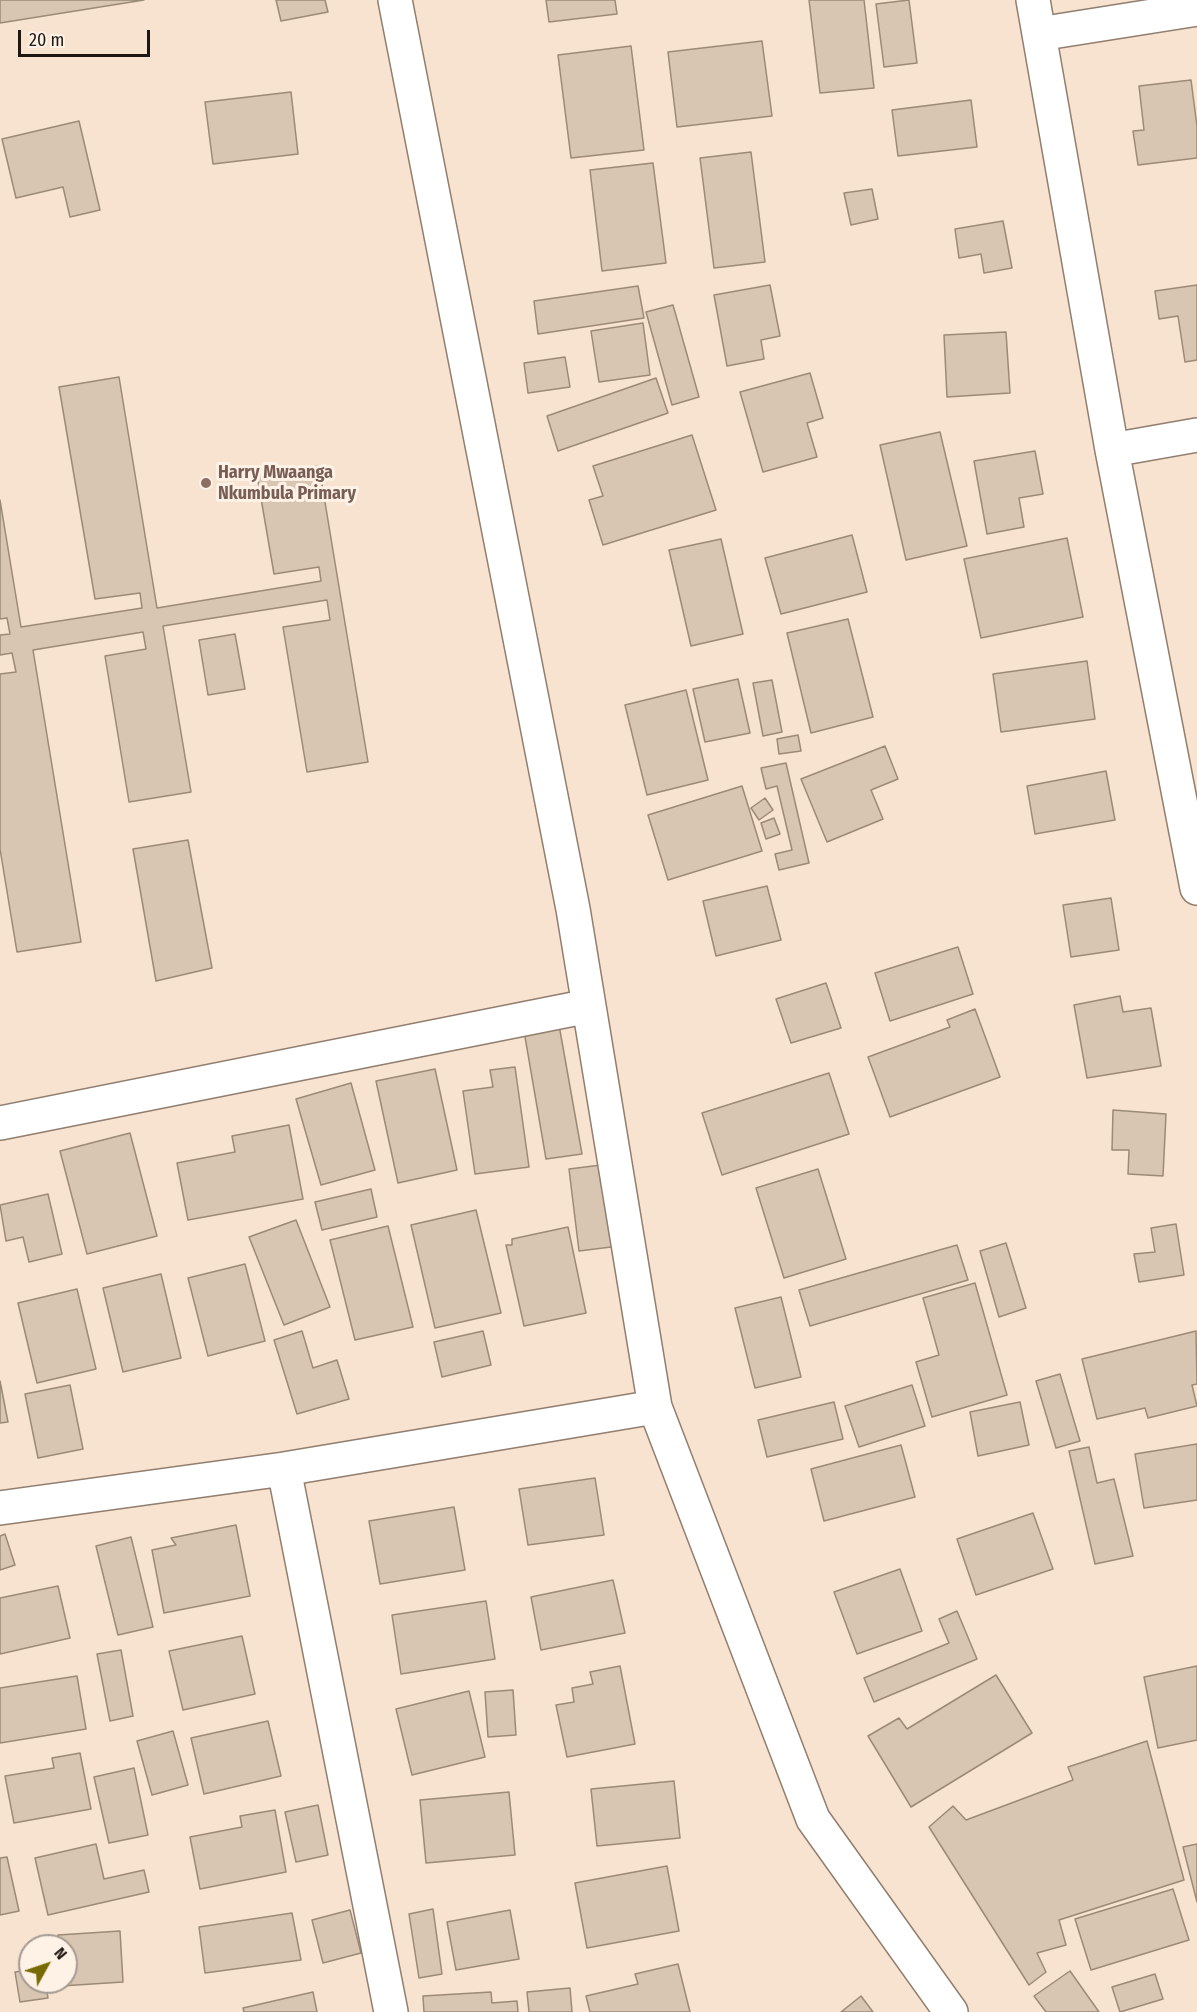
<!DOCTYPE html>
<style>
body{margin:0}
#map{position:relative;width:1197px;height:2012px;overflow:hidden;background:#f8e2d0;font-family:"Fira Sans Condensed",sans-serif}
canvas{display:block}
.north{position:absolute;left:18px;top:1934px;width:60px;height:60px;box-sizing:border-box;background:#fef1e6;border:2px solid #a59a91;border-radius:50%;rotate:50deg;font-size:16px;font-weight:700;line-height:24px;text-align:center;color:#1f1812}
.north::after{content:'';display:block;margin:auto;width:21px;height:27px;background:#776a02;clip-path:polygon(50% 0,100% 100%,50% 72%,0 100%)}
.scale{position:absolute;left:18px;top:30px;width:132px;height:27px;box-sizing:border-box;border:3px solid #1f1812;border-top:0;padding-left:8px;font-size:18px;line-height:21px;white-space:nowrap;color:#1f1812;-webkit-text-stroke:4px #fef1e6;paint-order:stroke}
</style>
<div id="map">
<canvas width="1197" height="2012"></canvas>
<div class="north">N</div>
<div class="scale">20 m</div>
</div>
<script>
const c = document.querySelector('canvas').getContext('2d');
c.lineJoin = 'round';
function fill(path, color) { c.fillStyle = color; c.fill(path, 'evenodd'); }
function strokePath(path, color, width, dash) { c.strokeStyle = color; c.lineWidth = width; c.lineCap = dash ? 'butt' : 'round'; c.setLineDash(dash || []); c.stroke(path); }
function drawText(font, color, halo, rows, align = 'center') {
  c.font = font + ' "Fira Sans Condensed",sans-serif'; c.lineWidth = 6; c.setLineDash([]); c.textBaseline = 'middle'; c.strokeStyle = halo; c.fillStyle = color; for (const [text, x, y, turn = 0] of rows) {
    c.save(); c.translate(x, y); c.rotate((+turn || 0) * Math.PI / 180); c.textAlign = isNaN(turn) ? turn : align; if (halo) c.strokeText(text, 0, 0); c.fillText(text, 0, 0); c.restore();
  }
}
const building = new Path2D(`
 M0,0h144l-144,23z
 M276,0h49l3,12 -47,9z
 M546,0h69l2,14 -68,8z
 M809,0h55l10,88 -54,5z
 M909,0l8,63 -33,4 -8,-63z
 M762,41l10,75 -95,11 -9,-75z
 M631,46l13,104 -73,8 -13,-103z
 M1191,80l6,46v32l-59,7 -5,-34 11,-1 -5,-44z
 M291,92l7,62 -85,10 -8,-62z
 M971,100l6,47 -79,9 -6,-46z
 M79,121l21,89 -30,7 -7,-30 -47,11 -14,-59z
 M751,152l14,110 -51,6 -14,-110z
 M653,163l13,100 -64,8 -12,-101z
 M872,189l6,30 -27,6 -7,-32z
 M1003,221l9,47 -28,5 -3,-19 -22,4 -4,-29z
 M770,285l10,51 -19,4 3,19 -37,7 -13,-71z
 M1197,285v75l-12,2 -7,-46 -19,3 -4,-28z
 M638,286l6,32 -106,16 -4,-33z
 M673,305l26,92 -27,8 -26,-93z
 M643,323l7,52 -51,7 -8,-51z
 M1006,332l4,61 -63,4 -3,-62z
 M565,357l5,30 -42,6 -4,-30z
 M810,373l13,45 -16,5 10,34 -54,15 -23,-80z
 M119,377l38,231 164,-27 -2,-14 -45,7 -17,-99 62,-9 49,296 -61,10 -24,-145 47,-7 -3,-20 -164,26 28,166 -62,10 -24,-146 41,-7 -3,-17 -110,18 48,292 -64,10 -17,-103v-175l16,-2 -4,-19 -12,2v-20l10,-1 -3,-16 -7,1v-119l21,127 121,-19 -2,-15 -45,6 -36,-212z
 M656,378l12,35 -110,38 -11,-35z
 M940,432l27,114 -61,14 -26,-115z
 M692,435l24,75 -113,35 -14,-45 14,-4 -10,-30z
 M1035,451l8,43 -24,4 5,29 -37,7 -13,-73z
 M852,535l15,57 -86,22 -16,-56z
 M1067,538l16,79 -102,21 -17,-79z
 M721,539l22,95 -52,12 -22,-96z
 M848,619l25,98 -62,16 -24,-100z
 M235,634l10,55 -37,6 -9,-55z
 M1087,661l8,58 -94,13 -8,-58z
 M738,679l12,54 -45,9 -12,-53z
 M772,680l10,52 -19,4 -10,-53z
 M686,690l22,90 -61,15 -22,-90z
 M798,735l3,16 -22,3 -2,-15z
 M885,746l13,33 -27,11 12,29 -56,23 -26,-63z
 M786,763l23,100 -30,7 -4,-16 17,-4 -15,-64 -11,3 -5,-21z
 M1106,771l9,49 -80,14 -8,-48z
 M742,786l20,65 -94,29 -20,-65z
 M765,798l8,12 -14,10 -8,-12z
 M774,818l6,16 -14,5 -5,-16z
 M188,840l24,128 -56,13 -23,-132z
 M767,886l14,54 -65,16 -13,-55z
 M1111,898l8,52 -48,7 -8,-52z
 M958,947l15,47 -83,27 -15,-48z
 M826,983l15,45 -50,15 -15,-44z
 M1120,996l3,16 28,-4 10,58 -74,12 -13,-73z
 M975,1009l25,68 -110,40 -22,-60 82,-30 -3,-7z
 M559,1025l23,129 -36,5 -22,-128z
 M515,1067l14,100 -54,7 -12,-83 30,-4 -3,-17z
 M435,1069l22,101 -59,13 -22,-102z
 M829,1073l20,61 -127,41 -20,-62z
 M351,1083l24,87 -54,15 -25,-86z
 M1113,1110l53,4 -3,62 -35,-2 1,-24h-17z
 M289,1125l14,74 -115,21 -11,-57 58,-11 -3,-16z
 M130,1133l27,103 -70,18 -27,-103z
 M609,1164l10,82 -40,5 -10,-82z
 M818,1169l28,90 -62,19 -28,-90z
 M371,1189l6,28 -55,13 -7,-28z
 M48,1194l14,60 -33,8 -6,-25 -17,4 -6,-36z
 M476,1210l25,103 -66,15 -24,-103z
 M296,1220l34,87 -46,18 -35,-88z
 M1176,1224l8,51 -45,7 -5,-28 21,-2 -4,-24z
 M388,1226l25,101 -58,13 -25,-100z
 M568,1227l18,86 -62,13 -18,-81h6v-6z
 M1006,1243l20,65 -27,9 -19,-66z
 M957,1245l11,35 -158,46 -11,-36z
 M245,1264l20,77 -57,15 -20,-78z
 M161,1274l20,84 -58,14 -20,-84z
 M975,1283l32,112 -75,22 -16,-55 23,-7 -16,-57z
 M77,1289l19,80 -59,14 -19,-80z
 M781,1297l20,80 -46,11 -20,-80z
 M302,1331l11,37 24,-8 12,39 -52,15 -23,-74z
 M483,1331l8,34 -49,12 -8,-35z
 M1196,1331l1,53 -5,1 5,21 -49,12 -3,-10 -48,11 -15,-60z
 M1060,1374l20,67 -24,7 -20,-67z
 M0,1381l8,41 -8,1z
 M70,1385l13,64 -45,9 -13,-64z
 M912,1385l13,41 -66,21 -14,-41z
 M834,1402l9,37 -76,18 -9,-37z
 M1020,1402l9,43 -51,11 -8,-44z
 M1197,1444v56l-53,8 -9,-54z
 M901,1445l14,52 -91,24 -13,-52z
 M1089,1447l8,36 17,-4 19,77 -38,8 -26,-113z
 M595,1478l9,57 -76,10 -9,-56z
 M454,1507l11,63 -85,14 -11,-63z
 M1033,1513l20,56 -77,26 -19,-56z
 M236,1525l14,71 -86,17 -12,-63 24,-5 -5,-7z
 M5,1534l10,31 -15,5v-34z
 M131,1537l22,90 -35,8 -22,-89z
 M900,1569l22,62 -65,23 -23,-62z
 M613,1580l12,53 -84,17 -10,-53z
 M58,1586l12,52 -70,16v-56z
 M486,1601l9,58 -94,15 -9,-59z
 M957,1611l20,48 -103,43 -10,-24 85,-35 -10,-24z
 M242,1636l13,58 -72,16 -14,-59z
 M121,1650l12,66 -23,5 -13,-67z
 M620,1666l15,78 -68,13 -11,-52 18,-3 -2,-14 21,-4 -3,-12z
 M1197,1666v74l-39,8 -14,-71z
 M996,1675l36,58 -121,74 -43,-71 31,-18 8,11z
 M77,1676l9,53 -86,14v-55z
 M513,1690l3,45 -28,2 -3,-45z
 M469,1691l16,66 -73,18 -16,-66z
 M268,1721l13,55 -77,18 -13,-56z
 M173,1731l15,54 -36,10 -15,-54z
 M1147,1741l37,139 -125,40 7,25 -29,8 9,19 -17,13 -100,-158 24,-21 13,14 107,-40 -5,-13z
 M80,1753l11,56 -77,14 -9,-47 49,-8 -2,-10z
 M134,1768l14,67 -39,8 -15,-66z
 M674,1781l6,57 -83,8 -6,-57z
 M509,1792l6,63 -89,8 -6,-63z
 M318,1805l10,50 -32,7 -11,-50z
 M275,1810l11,62 -86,17 -10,-52 52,-10 -2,-11z
 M96,1844l8,35 40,-9 5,22 -101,23 -13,-57z
 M1197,1844v58l-14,-55z
 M7,1857l12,54 -19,4v-57z
 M667,1866l12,65 -92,17 -12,-65z
 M1173,1889l16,51 -98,30 -16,-51z
 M433,1909l9,65 -23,4 -10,-64z
 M350,1910l11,43 -38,10 -11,-43z
 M510,1910l9,49 -63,11 -9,-48z
 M292,1913l9,47 -96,13 -6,-46z
 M120,1931l3,51 -62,4v-4h5v-36h-7l-1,-11z
 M678,1964l12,48h-100l-4,-16 52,-12 -3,-10z
 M30,1970v12h15l3,16 -28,4 -5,-30z
 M1070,1971l29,41h-53l-12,-16z
 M1155,1974l8,25 -43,13 -8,-25z
 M570,1988l2,24h-43l-2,-20z
 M313,1992l4,20h-73l-1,-4z
 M491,1992l1,11 25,-2 1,11h-94l-1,-16z
 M861,1996l12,16h-32z`);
fill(building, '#d8c6b2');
strokePath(building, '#9b8a77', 1.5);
const street = new Path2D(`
 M395,0l178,909 82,498 158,412 138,193
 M1033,0l79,450 85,438
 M1039,34l158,-25
 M1112,450l85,-15
 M0,1123l589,-117
 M284,1469l107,543
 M0,1508l284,-39 371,-62`);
strokePath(street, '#917e6e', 36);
strokePath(street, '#fff', 33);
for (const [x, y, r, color] of [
 [206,483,6,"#8d6e63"]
]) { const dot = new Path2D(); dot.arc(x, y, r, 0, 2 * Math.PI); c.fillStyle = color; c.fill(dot); strokePath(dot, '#fef1e6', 2); }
drawText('bold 18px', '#785e54', '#fef1e6', [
 ["Harry Mwaanga",218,473],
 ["Nkumbula Primary",218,494]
], 'left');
</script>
